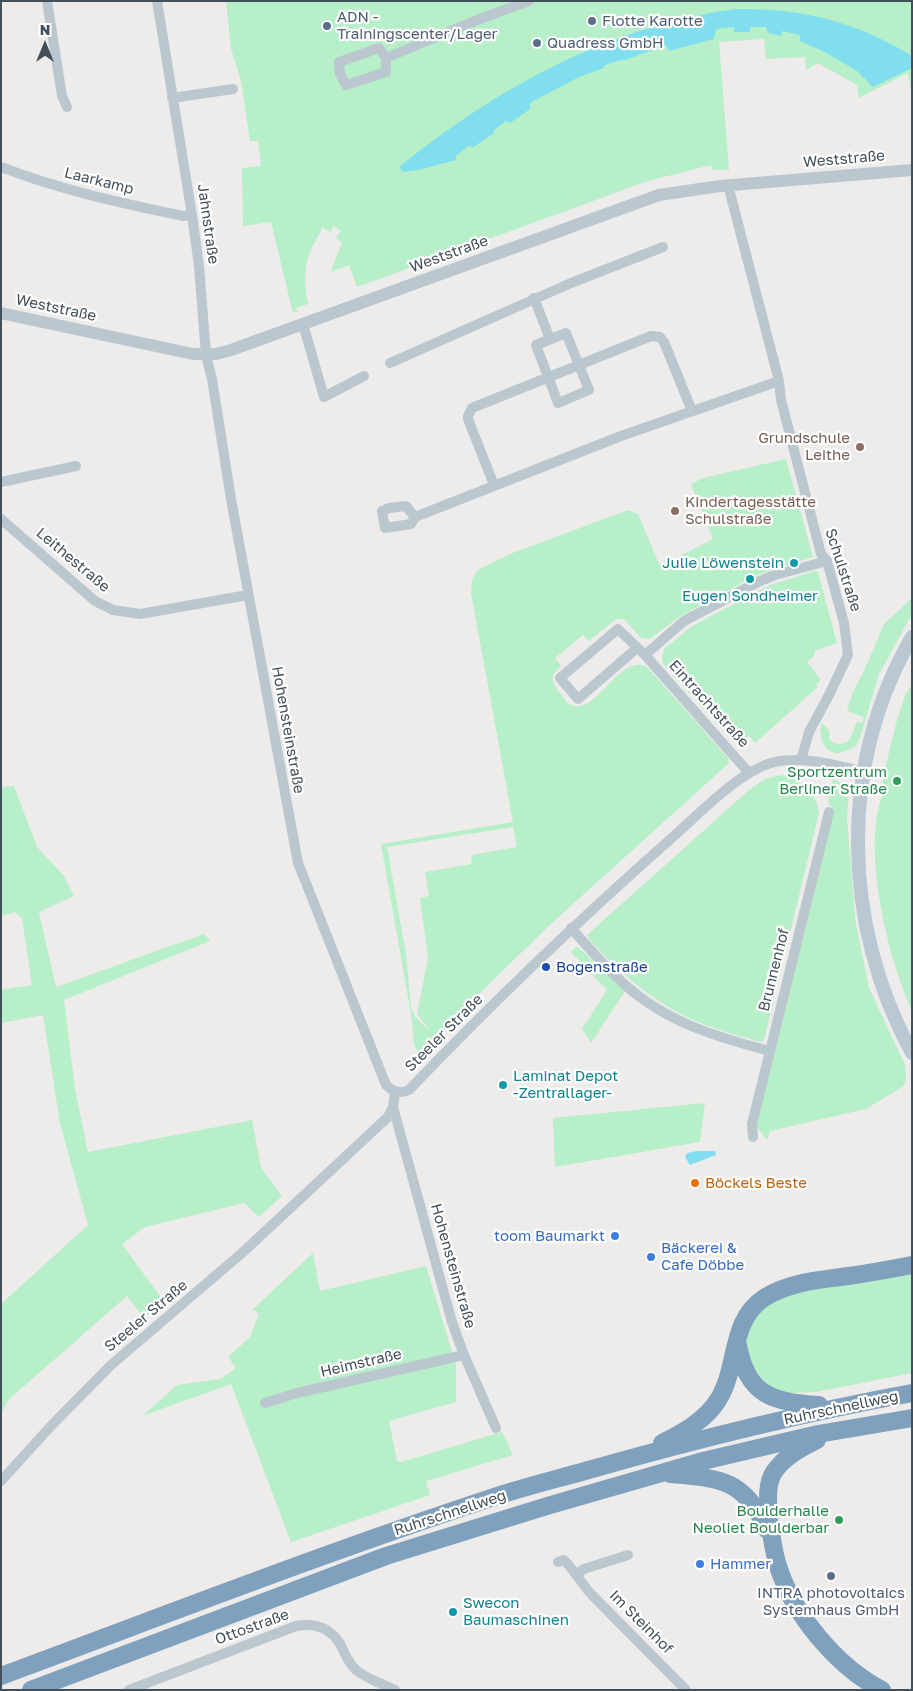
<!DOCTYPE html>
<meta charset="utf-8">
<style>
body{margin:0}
#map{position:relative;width:913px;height:1691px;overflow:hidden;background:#eeebeb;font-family:"Golos Text",sans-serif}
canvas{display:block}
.frame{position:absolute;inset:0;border:2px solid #435059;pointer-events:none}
.north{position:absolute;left:20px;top:20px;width:50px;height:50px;-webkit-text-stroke:4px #fff;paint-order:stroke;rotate:0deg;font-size:14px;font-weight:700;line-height:20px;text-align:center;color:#435059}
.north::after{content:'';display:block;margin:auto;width:18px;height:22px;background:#435059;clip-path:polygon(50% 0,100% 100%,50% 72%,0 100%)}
</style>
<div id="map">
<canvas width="913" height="1691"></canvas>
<div class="frame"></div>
<div class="north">N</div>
</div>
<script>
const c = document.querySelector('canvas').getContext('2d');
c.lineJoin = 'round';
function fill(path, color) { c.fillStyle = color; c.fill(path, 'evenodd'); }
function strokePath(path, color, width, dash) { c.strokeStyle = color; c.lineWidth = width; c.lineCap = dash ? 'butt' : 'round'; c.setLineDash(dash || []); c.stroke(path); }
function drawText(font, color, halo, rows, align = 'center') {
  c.font = font + ' "Golos Text",sans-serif'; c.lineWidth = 4.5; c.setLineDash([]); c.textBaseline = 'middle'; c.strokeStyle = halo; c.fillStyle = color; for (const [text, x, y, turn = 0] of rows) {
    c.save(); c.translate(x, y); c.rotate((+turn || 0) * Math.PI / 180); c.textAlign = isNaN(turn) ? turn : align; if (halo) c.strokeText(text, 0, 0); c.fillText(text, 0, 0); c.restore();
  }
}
fill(new Path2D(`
 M226,1h686v95l-4,-23 -49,25 -2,-13 -39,-22 -12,7 -1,-13 -39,2 -2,-20 -45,3 10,128h-16l-2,-5 -63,16 -291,106 -8,-22 -18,7 11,-30 -6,-4 5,-7 -7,-5 -4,6 -8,-5c-2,7 -6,12 -9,18 -10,20 -9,38 -5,59l-12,4 1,4 -4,1 -22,-91 -28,4 -1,-58 19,-2 -3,-25h-8l-9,-60 -10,-32z
 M786,459l27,98 -56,18 -78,42 -29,22 -9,-1 -17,-19h-8l-27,22 -6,-6 -28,23 6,8 -8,9c-1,9 3,13 9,20 2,3 4,7 7,9 25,17 50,-52 78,-37l81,91 1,5 -176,159 -64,62 -69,72 -6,-12 -2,-24 -31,-176 132,-22 -42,-229 1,-12 5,-11 38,-18 113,-42 10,4 21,50h5l49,-25 -22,-55 12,-6zM513,827l4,20 -46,8 1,9 -47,8 4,24 -9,2 8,60 -11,56 15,19 -17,-16 -4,-9 -5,-54 -19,-107z
 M815,571l3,1 19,71 -22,8 -1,5 -7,6 14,18 -5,4 2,3 -63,56 -6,-7 -6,4 -5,-6 -6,6 -69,-76 -1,-7 2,-8 28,-23 78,-41z
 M911,599l1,15 -33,60 -19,64 -5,9c-5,2 -11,5 -16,6 -17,1 -20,-18 -18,-30 6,4 10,7 8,15 3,5 6,6 11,6 12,0 12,-13 17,-22l5,1 2,-6 -17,-6 5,-17 12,-23 20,-47z
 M912,685v325c-24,-50 -53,-170 -27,-220l-4,-1c5,-20 18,-92 31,-104z
 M782,775c19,4 35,19 37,38l-55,227 -3,2c-21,-6 -42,-11 -63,-20 -43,-18 -78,-49 -110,-84l-1,-3 162,-145 16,-11z
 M833,778l7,5 8,17 -1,18 8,101 14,69 36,77 1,12 -2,9 -38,23 -96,22 -3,9 -11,-14 78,-315 -6,-9z
 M14,786l23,61 26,28 11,21 -35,16 17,75 148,-53 6,7 -146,59 11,89 13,63 164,-32 9,48 21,28 -23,21 -15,-14 -99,24 -23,17 42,58 -20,16 -17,-22 -119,104 -7,14v-110l87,-79 -28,-102 -17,-108 -42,8v-33l31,-5 -10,-67 -7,-6 -14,4v-129z
 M576,947h2l47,44 -34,52 -9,-14 25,-39 -36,-38z
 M705,1103l-5,39 -145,25 -2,-49z
 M313,1253l7,38 106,-25 30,99v37l-67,19 8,40 4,1 101,-30 11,23 -87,26 4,14 -139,47 -60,-158 -89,32 35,-31 43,-6 16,-11 -8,-11 22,-20 9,-23 -6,-5z
 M912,1272v101l-96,19 -28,1 -18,-6 -8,-8 -6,-8 -7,-6 -3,-18 1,-16 11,-19 19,-14 27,-8z`), '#b6efc8');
fill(new Path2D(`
 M737,9c65,-1 120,13 175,47v12l-39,19 -16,-16 -32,-19 -25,-11v-6l-18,-4 -1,5 -13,-3 -2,-6h-16v5h-16v-5l-18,2 -2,10 -45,12 -3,-6 -41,15h-5l-15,5 -1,3 -25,9 -49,26v6l-20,14 -4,-2 -12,9v3l-22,15 -2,-3 -14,11v4l-38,10 -15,2 -4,-5c98,-79 212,-142 338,-158z
 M697,1151h18l1,4 -26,10 -5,-8 2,-4z`), '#81deee');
strokePath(new Path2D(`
 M47,1l15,95 5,11
 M157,1l35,214 7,51 7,89 6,24 19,120 64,348 3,16 14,35 74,187c7,7 14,9 23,5 85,-89 173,-173 265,-254 26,-23 64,-63 97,-73 28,-8 65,2 93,9
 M379,48l7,10v14l-40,13 -6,-11 -1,-12z
 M386,58l91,-38 52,-19
 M172,98l61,-9
 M1,167c59,23 121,36 182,49l9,-1
 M728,185l51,196 2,19 40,154 6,7 17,62 4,32 -19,40 -20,37 -8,28
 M534,298l16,41
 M303,324l21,73 40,-21
 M566,333l23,57 -31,13 -22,-58z
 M390,363l181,-80 92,-36
 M1,482l75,-16
 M494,485l-26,-66v-3l4,-8 179,-72 9,1 4,5 28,69
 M415,517l-4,7 -26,4 -3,-17 7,-3 17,-2 9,11 206,-81 158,-55
 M1,519l94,82 18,9 27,4 108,-19
 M637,648l-59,51 -18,-21 58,-49 27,26 104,118
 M645,655l39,-34 76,-40 15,-6 52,-14
 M571,928c17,19 34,39 53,56 42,38 92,53 146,67
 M393,1107l59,215 12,33 32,73
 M753,1137l-1,-13 77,-312
 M265,1403l32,-10 167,-38
 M1,1481l49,-54 61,-62 131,-112 146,-136 5,-10 2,-15
 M558,1562l6,-2c11,11 17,23 27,34l95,96
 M577,1574l7,-5 44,-14
 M129,1690l167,-64c18,-3 34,1 44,18 5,9 8,19 16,26 11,9 27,14 39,20`), '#bbc7cf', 10);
strokePath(new Path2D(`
 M1,313l192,41h23l15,-4 428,-155 61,-9 192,-16`), '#bbc7cf', 12);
strokePath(new Path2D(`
 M912,637c-74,128 -70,288 0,416`), '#bac8d4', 14);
strokePath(new Path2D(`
 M738,1345c9,51 35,57 81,60
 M817,1440c-16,8 -33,17 -43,32 -8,12 -6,31 -5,45 2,17 4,33 9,49 15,48 59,101 104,124
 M662,1443c20,-10 44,-23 56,-43 21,-33 11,-79 46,-102 24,-16 56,-18 84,-22 21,-3 43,-7 64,-11
 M670,1474c50,4 75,5 97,56
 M1,1676c162,-60 323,-123 487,-177 32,-11 65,-19 97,-28 108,-31 217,-58 327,-78
 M31,1690l355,-134 161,-50 156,-45 115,-27 94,-16`), '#80a1bd', 18);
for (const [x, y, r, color] of [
 [592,21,5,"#5c6f8a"],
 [327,26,5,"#5c6f8a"],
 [537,43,5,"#5c6f8a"],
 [860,447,5,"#8d6e63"],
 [675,511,5,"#8d6e63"],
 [794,563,5,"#0f9aa8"],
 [750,579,5,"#0f9aa8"],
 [897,781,5,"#2e9e5b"],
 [546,967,5,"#1a4fb4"],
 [503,1085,5,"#0f9aa8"],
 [695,1183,5,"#e8710a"],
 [615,1236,5,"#3f7fe0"],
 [651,1257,5,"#3f7fe0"],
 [839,1520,5,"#2e9e5b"],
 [700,1564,5,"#3f7fe0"],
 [831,1576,5,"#5c6f8a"],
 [453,1612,5,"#0f9aa8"]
]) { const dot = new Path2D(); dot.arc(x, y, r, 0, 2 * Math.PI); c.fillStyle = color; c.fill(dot); strokePath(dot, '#fff', 2); }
drawText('15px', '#4e5e75', '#fff', [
 ["ADN -",337,17],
 ["Trainingscenter/Lager",337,34],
 ["Flotte Karotte",602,21],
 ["Quadress GmbH",547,43],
 ["INTRA photovoltaics",831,1593,"center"],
 ["Systemhaus GmbH",831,1610,"center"]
], 'left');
drawText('15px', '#435059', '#fff', [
 ["Weststraße",844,159,-5],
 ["Laarkamp",99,181,14],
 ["Jahnstraße",208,224,82],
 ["Weststraße",449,254,-20],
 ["Weststraße",56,308,12],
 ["Leithestraße",73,560,40],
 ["Schulstraße",843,570,72],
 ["Eintrachtstraße",709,704,48],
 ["Hohensteinstraße",288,730,80],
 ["Brunnenhof",774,970,-76],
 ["Steeler Straße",444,1033,-45],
 ["Hohensteinstraße",453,1266,74],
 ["Steeler Straße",146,1316,-40],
 ["Heimstraße",361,1363,-13],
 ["Ruhrschnellweg",841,1408,-12],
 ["Ruhrschnellweg",450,1513,-18],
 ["Im Steinhof",641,1622,45],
 ["Ottostraße",252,1627,-20]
]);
drawText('15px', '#785e54', '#fff', [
 ["Grundschule",850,438],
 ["Leithe",850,455],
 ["Kindertagesstätte",685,502,"left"],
 ["Schulstraße",685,519,"left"]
], 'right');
drawText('15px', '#0d838f', '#fff', [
 ["Julie Löwenstein",784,563,"right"],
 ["Eugen Sondheimer",750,596,"center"],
 ["Laminat Depot",513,1076],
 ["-Zentrallager-",513,1093],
 ["Swecon",463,1603],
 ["Baumaschinen",463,1620]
], 'left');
drawText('15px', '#27864d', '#fff', [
 ["Sportzentrum",887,772],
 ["Berliner Straße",887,789],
 ["Boulderhalle",829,1511],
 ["Neoliet Boulderbar",829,1528]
], 'right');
drawText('15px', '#164399', '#fff', [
 ["Bogenstraße",556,967]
], 'left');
drawText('15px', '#c56008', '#fff', [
 ["Böckels Beste",705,1183]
], 'left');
drawText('15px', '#366cbe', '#fff', [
 ["toom Baumarkt",605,1236,"right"],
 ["Bäckerei &",661,1248],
 ["Cafe Döbbe",661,1265],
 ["Hammer",710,1564]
], 'left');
</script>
